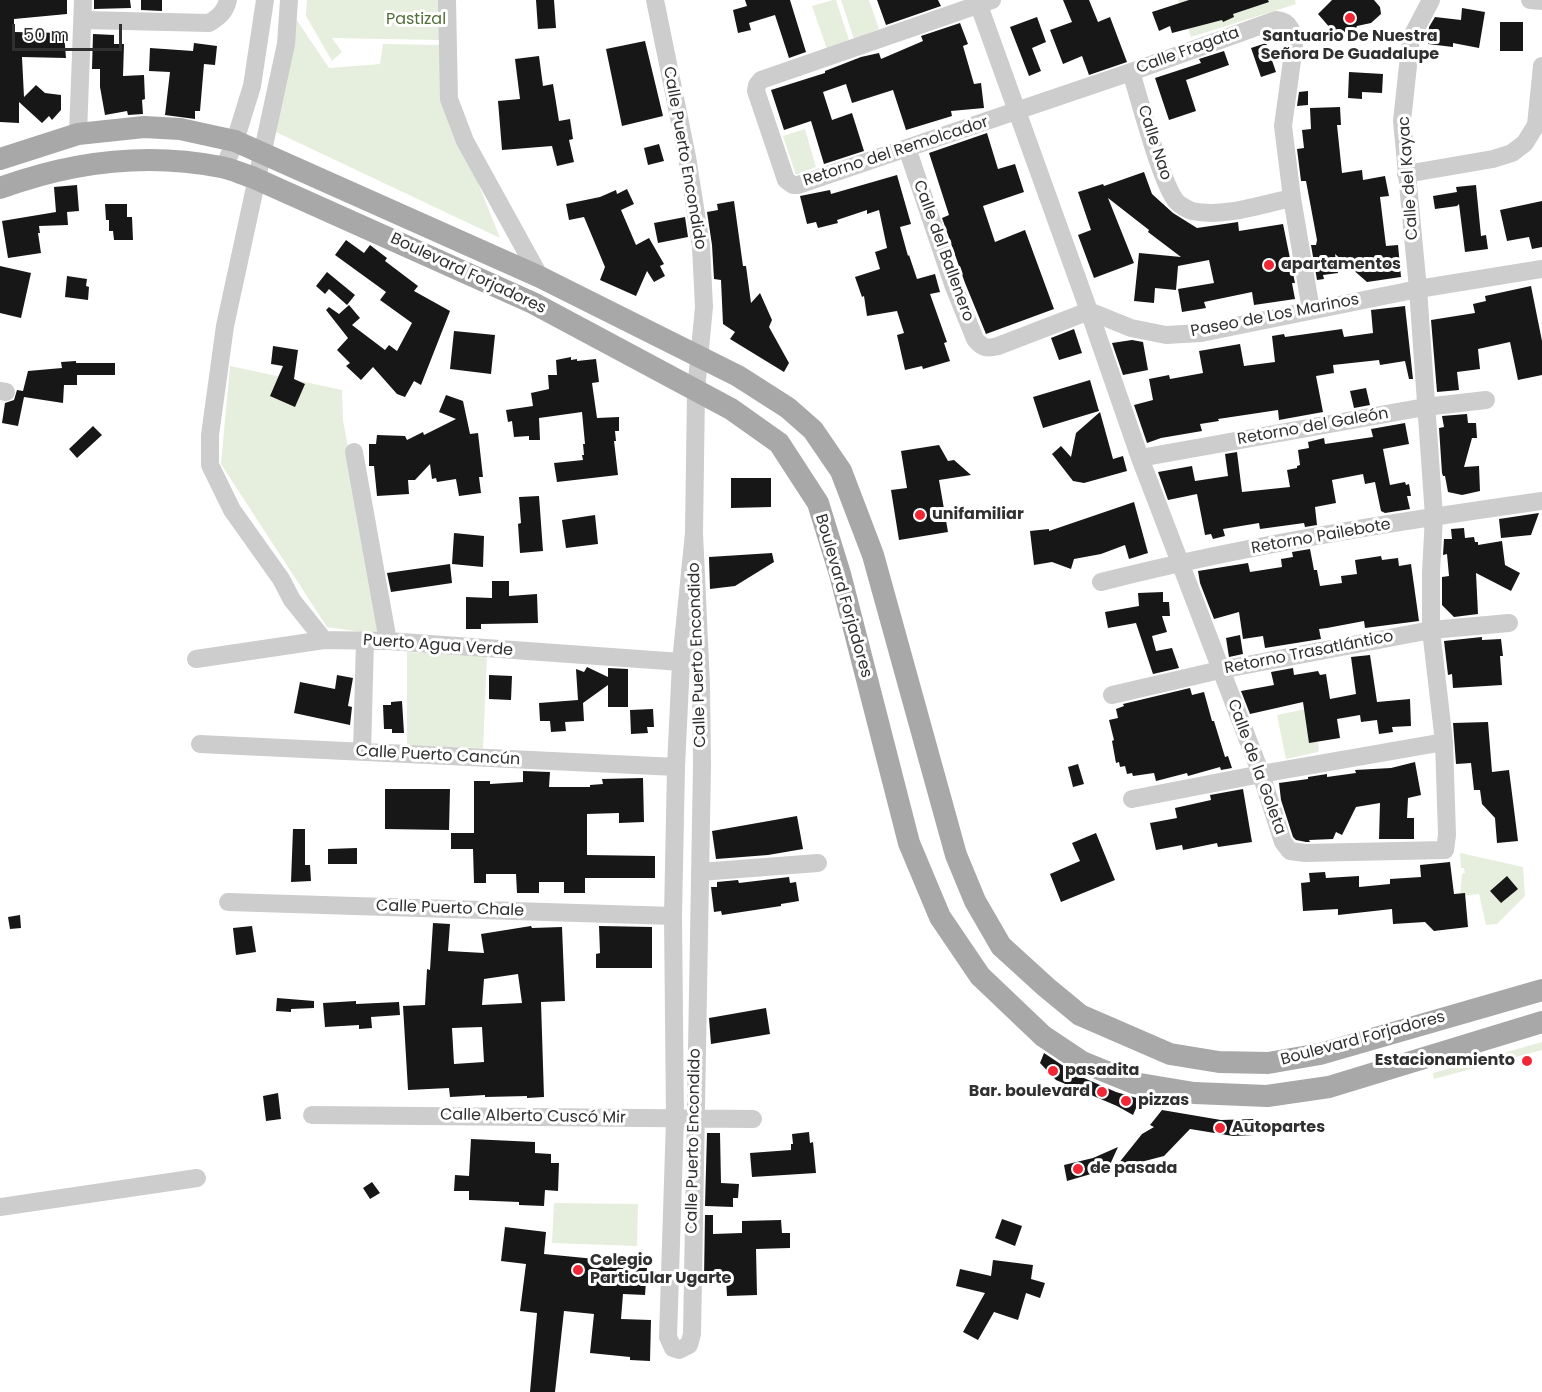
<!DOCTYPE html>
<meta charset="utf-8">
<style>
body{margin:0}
#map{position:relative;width:1542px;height:1392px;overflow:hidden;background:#fff;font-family:Poppins,sans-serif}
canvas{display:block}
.scale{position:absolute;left:12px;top:24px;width:110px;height:27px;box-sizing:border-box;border:3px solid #303030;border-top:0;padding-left:8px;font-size:18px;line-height:21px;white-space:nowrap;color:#303030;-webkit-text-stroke:4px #fff;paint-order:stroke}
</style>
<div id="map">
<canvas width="1542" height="1392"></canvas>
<div class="scale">50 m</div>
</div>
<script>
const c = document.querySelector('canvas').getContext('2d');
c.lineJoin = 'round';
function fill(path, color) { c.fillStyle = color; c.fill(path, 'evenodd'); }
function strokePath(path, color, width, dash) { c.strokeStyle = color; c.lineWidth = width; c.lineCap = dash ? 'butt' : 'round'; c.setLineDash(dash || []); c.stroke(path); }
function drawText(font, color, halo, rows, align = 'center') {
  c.font = font + ' Poppins,sans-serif'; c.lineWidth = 6; c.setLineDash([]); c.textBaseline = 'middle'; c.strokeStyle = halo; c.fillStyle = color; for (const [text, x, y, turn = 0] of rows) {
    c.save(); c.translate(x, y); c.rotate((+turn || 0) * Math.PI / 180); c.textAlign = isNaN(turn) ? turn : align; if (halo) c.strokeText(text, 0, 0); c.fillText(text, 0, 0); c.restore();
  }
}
fill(new Path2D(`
 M307,0h132v40l-107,-2 10,14 -10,9 -26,-45z
 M833,0h3l13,40 -22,9 -15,-43z
 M841,0h28l10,29 -25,10z
 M1178,0h117l1,4 -105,33z
 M296,19l33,49 51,-4 3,-20 58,1 22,100 37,93 -224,-106z
 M805,129l11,38 -20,8 -13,-39z
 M230,366l112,24 1,30 39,215 -55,-8 -106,-163z
 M407,652l80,4 -4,92 -76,-2z
 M1311,708l8,41 -1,3 -32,7 -9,-44z
 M1460,853l63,14 2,29 -28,28 -11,1 -7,-31 -19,2 2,-22 3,-1 -1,-5h-3z
 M1542,1042v8l-108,29 -1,-6z
 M554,1203l84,1 -1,42 -85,-3z`), '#e6eedd');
fill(new Path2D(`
 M0,0h67v14l-53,5v13l50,1 2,25 -44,-1 2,40 12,-12 9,8 16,2v15l-9,10 -3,-4 -7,7 -23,-21v21l-19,-1z
 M94,0h36l1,8 -37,1z
 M141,0h21v11l-21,-1z
 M536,0h18l2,28 -18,1z
 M745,0h45l16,52 -17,6 -14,-43 -26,8 2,7 -13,3 -5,-23 14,-4z
 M877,0h61l3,6 -55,19z
 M1063,0h26l9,22 12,-5 17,45 -38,13 -7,-19 -19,8 -13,-34 22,-8z
 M1189,0h79l1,2 -36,12 1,3 -11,5 -1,-2 -50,13 -2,-7 -11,5 -7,-19z
 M1332,0h42l6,7 1,7 -10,9 -14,3 -4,9 -8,3 -14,-9 -13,-15z
 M1462,8l23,4 -6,36 -26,-5v4l-25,-3 1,-17 6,-10 26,3z
 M1037,17l9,25 -14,6 9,23 -12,5 -19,-49z
 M1500,22h23v29h-23z
 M960,23l8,21 -5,2 11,38 7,-1 3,25 -33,3 1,5 -46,14 -13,-40 -41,13 -6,-19 -23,8 9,28 20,-7 12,38 -40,13 -13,-43 -27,9 -13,-40 54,-17v-2l36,-14 18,-4 2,6 42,-18 -2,-5z
 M93,34l21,1v9h10l-1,32 21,-1 1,24 -3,1 1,14 -15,1 -1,-4 -22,4 -5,-28v-18h-8z
 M645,41l18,75 -41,10 -16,-77z
 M194,43l23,3 -2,19 -11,-1 -4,47h-5v8l-30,-4 5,-43 -21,-1 1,-23 43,3z
 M1266,43l10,29 -15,5 -10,-29z
 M1224,51l5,14 -43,15 10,31 -27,9 -14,-42 46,-15 -2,-4z
 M539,56l4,30 10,-2 6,37 11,-2 3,20 -4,1 5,22 -17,4 -5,-20 -50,4 -4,-49 22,-2 -5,-40z
 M1349,72l34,2 -1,19 -20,-1v7l-14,-1z
 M1308,91v14l-11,1 2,-14z
 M1340,107l1,18h-4l5,48 20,-3 1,10 22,-4 4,20 -9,1 6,49 12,-1 3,32 -34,5 -32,-28 3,19 -15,2 1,4 -7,1 -6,-35h5l1,-5 -11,-59h-5l-4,-32 7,-1 -2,-18 9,-1 -1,-21z
 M987,133l11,36 17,-5 9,28 -41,14 12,36 30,-12 29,79 -68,25 -21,-51 -23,-65 7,-3 -20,-62z
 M659,144l5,17 -16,4 -4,-17z
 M1144,172l8,22 21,19 24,15 41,-6 1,9 44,-7 12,59h-3l3,16 -41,6 -2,-13 -48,10 2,6 -24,4 -4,-23 36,-6 -5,-23 -31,6 -2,24 -21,-2 -1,15 -20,-2 5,-48 42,4 -33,-25 1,-2 -41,-32 26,65 -40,15 -16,-43 13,-5 -13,-38 25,-8 1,2z
 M897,175l14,49 -11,3 8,29 1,-1 8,24 18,-5 5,18 -10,2 17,48 -3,1 6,18 -27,8 -1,-3 -17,4 -8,-35 7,-2 -7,-22 -30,5 -3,-20 -2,1 -7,-20 25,-8 -5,-17 12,-4 -8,-38 -12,4v-4l-30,10 1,3 -20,5 -2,-6 -9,2 -7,-28 30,-6 1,4z
 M77,185l2,26 -12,1 1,13 -29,1 1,7h-2l3,20 -33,5 -6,-37 54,-9 -2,-25z
 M1476,185l5,51 5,-1 2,14 -23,3 -6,-48 -2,2 -22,3 -2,-13 24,-4 -1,-5z
 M627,189l7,15 -13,6 15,35 13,-7 15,26 -4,2 5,10 -11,6 -7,-11 -11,25 -36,-16 5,-13 -21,-50 -15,3 -3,-16 34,-7 16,-7 1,4z
 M734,201l9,65h3l5,37 9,-10 12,27 -3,7 20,36 -5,9 -54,-33 5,-7 -12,-8 -2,-44 -7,-1 -2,-34 -5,-33 11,-2 -1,-6z
 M1542,201v46l-10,2 -3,-12 -22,4 -7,-31z
 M105,204h22v13h5l1,23h-19l-1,-9h-4v-11h-3z
 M685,217l3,20 -30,6 -4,-20z
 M346,240l18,13 6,-8 17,13 -2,3 33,25 -4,5 36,20 -29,74 -7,-4 -9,16 -8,-3 -24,-27 -12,13 -15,-14 4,-3 -13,-13 11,-12 -22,-28 3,-3 10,7 10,-9 11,13 -8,7 33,25 4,-5 8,6 15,-28 -32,-23 6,-8 -51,-37z
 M0,266l31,7 -10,45 -21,-5z
 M327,272l28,23 -8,10 -18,-16 -4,5 -9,-8z
 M67,276l20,3 -1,7 3,1 -1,13 -23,-3z
 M1531,286l11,55v34l-24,5 -8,-38 -32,7 2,20 -23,3 2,18 -22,2 -6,-72 44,-7 -2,-9 13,-3 -1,-5z
 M1405,306l8,73h-4l-4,-18 -25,4 -1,-5 -46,5 1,8 -18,3 7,36 -44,8 -1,-10 -60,9 1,2 -19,3 2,7 -41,7 -14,5 -13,-38 19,-5 -4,-21 20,-4 1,4 33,-6 -4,-22 41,-7 4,22 31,-4 -3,-26 12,-2 1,3 57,-8 2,8 29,-4 -2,-23z
 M1074,329l8,24 -23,7 -8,-22z
 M454,331l41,4 -4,39 -41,-5z
 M1132,340l11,2 5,28 -25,5 -11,-32z
 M273,346l25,4 -4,29 11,5 -10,23 -25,-11 13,-30 -12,-2z
 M571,357v3l6,-1v2l19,-2 3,23 -7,1 5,35 22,-1v14h-4l1,10h-2l4,34 -61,7 -3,-19 29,-3 -1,-5h2l-1,-11h2l-3,-32 -43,6 1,22h-11v-4l-15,1 -2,-16 -4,1 -2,-12 27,-4 -2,-13 18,-4 -1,-14h9l-1,-15z
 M76,361v2h39v12h-38v10h-13l-1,18 -39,-6 -6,29 -16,-3 3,-20 9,-3 3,-10 6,1 5,-20 34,-3 -1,-6z
 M1090,380l9,31 -56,17 -10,-31z
 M1366,388l4,17 -16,3 -4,-17z
 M446,395l17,6 7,33 8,-1 5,44h-4l2,16 -22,3 -3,-17 -19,3 -1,-4 -4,1 -2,-15 -15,16h-7l1,14 -32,2 -3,-30h-5v-22h7l1,-9 28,1 2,4 16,-8 1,3 32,-16 -17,-7z
 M1100,412l13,47 10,-3 4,15 -43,12 -11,-2 -21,-27 9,-8 10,11 5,-24z
 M1467,414l1,9h8l1,15h-5l-8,29 15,-1 1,25 -18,4 -14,-3 -3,-16h-2l-1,-3 -3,-45 5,-1 -2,-11z
 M1405,423l4,21 -26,5 7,36 15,-3 1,3 3,-1 2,12h-4l3,13 -25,4 -4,-2 -6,-29 -10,2 -2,-10 -31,6 4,23 -21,4 2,18 -12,2 -1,-4 -44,6 -1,-6 -36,6 2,7 -12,3 -2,-5 -6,1 -8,-41 -29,6 -10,-28 34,-6 3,15 33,-5 -3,-22 12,-2 5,40 48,-5 -3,-17 10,-2v-2l3,-1 -2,-15 11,-2 -1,-6 16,-4 1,6 48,-7 -2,-8z
 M93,426l9,9 -25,23 -8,-9z
 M939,445l9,16 6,-1 17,15 -32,5 9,52 -49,8 -8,-50 16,-2 -6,-37z
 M731,478h40v29l-40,1z
 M539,496l4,55 -23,2 -2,-29 3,-1 -2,-26z
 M1134,502l14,51 -19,6 -4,-14 -24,9 -27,5 -3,10 -19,-7 -18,3 -4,-34 19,-2v2z
 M1539,513l-8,22 -30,3 -2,-19z
 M595,515l3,29 -32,4 -4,-28z
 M1464,528l1,10 9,-1 1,5h3v3l24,-4 3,24 15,8 -9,18 -35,-18 2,41 -24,3 -12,-12v-28l7,-1 -2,-22 -4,1 1,-16h8l-1,-10z
 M454,533l30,3 -1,31 -31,-3z
 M1310,549l4,21h3l3,16 22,-3 -1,-7 16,-2 -2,-14 26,-4 1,4 16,-2 1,8 12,-2 8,57 -54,7 -1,-7 -37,7 -8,1 2,10 -56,9 -2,-12 -20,3 -4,-27 -25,7 -14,-36 -2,-12 50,-8 2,9 32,-5 -1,-8 12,-2 -1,-5z
 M772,553l2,9 -39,24 -25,3 -1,-32z
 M450,564l2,19 -61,9 -4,-19z
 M492,581h17v15l28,-2 1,29 -57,1v5h-15v-32l26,1z
 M1163,592v10h6l1,14h-8l5,16 -15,4 4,15 16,-3 7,20 -26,6 -17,-51 -28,5 -3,-16 34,-6 -1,-13z
 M1240,635l3,19 -14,3 -3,-19z
 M1482,637v3l19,-1 2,17h-3l2,29 -49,3 -1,-14 -4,1 -4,-34z
 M1370,655l7,47 33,-3 1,27 -19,1 1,5 -14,2 -2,-14 -16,2 -1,-7 -23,4 3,19 -31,5 -6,-41 -53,12 -9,-23 33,-6 -3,-13 22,-4 1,7 24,-4 2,4 6,-1 4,25 26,-5 -5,-37z
 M587,667l21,10v-9l20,1v38h-20v-22l-25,18 1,18 -19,1 1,9 -15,1 -1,-11h-10l-1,-18 39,-3 -2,-31 8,3z
 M337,675l16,3 -5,28 4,1 -2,18 -56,-12 6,-31 35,7z
 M489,675l23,1 -1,24 -22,-1z
 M1190,688l2,7 12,-3 8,29h2l11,36 3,-1 4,12 -11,2 -1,-3 -32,9 -1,-3 -31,8 -2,-8 -21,3 -1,-3 -5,1 -2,-8 -5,1 -1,-5 -3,1 -4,-22 2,-1 -5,-20 9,-2 -2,-9 8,-3 -1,-2z
 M402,701l2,32h-12v-4h-8l-1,-24h8v-3z
 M653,709l1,18h-7l1,6 -17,1 -1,-24z
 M1488,722l4,50 17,-2 9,71 -21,2 -2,-25 -13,-14 -2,-14h-6l-3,-27 -15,1 -3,-41z
 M1415,762l6,33 -13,3 -1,20h7v21h-35l1,-36 -24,4 -14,28 -6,-3 -3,7 -24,1 1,2h-4l-10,-2 -3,-3 -12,-37 -2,-17 29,-4v-2l19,-3v3l29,-4 -1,-3 36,-2z
 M1078,764l6,20 -11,3 -5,-20z
 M523,771l27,1 -1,15h41v-2l13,-1 -1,-5 41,-1 1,44 -25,1v-10l-32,1v41l68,1v22h-70v15h-21v-11h-25v11h-22l-1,-19h-30v9h-12l-1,-34h-22v-16h23v-52h16v3l33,-2z
 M385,789h65l-1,41 -64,-1z
 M1243,789l9,53 -34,5 -1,-4 -34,7 -1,-5 -26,5 -6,-27 27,-5 -2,-10 36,-8 -1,-5z
 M797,816l6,33 -35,6 -52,4 -4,-28z
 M293,829h12v36h5l1,16 -20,1z
 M1096,833l19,47 -54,22 -11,-28 30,-13 -8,-18z
 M357,848v16h-29v-15z
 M1450,862l4,32 11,-1 3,34 -34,4 -9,-9 -32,2 -1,-15 -54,6v-6l-35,2 -2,-28 9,-1 -1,-9 16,-1 1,6 33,-2v11l31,-3v-5l31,-2 -1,-12z
 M1507,876l11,13 -17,14 -11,-12z
 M789,877l1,6 6,-1 3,19 -18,3v2l-59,9 -1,-4 -7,1 -3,-25h6v-5l21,-2 1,3z
 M20,915l1,13 -11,1 -2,-12z
 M433,923l17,1 -2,27 36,2 -3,-19 50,-8 1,2 30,-1 3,74 -24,1 3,95 -17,1v-2l-42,1v-2l-35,2 -1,-9 -41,2 -5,-84 22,-1 2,-36 3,1zM518,974l4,29 -40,2 2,-26zM482,1027l2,35 -30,2 -2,-36z
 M252,926l4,26 -20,3 -3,-27z
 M599,926l53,1v41h-56v-14l4,-1z
 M277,998l37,3v7l-23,1v3l-15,-1z
 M356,1001v3l43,-2 1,13 -29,2 1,11 -13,1v-4l-34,2 -2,-24z
 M766,1008l4,26 -59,10 -2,-26z
 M1044,1053l33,22 39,17 24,7 -7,16 -16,-9 -61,-26 -16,-17z
 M278,1093l3,26 -15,2 -3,-25z
 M1162,1110l59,10 34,-1 -1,16 -21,1 -43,-7 -26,27 -50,13 28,-35 12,-7 -4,-2z
 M809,1132l1,11 3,-1 3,31 -64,4 -2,-24 41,-3v-6h2l-1,-10z
 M707,1133h13l1,50 18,1 -1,14h-5v9l-28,-1z
 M471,1139l64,3v11l16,1v9h8l-1,28 -13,-1 -1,16 -25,-1v-3l-50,-2v-9h-15l1,-16 14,1z
 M1118,1147l-10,22 -41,12 -3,-16 29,-7z
 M372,1182l8,11 -10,6 -7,-11z
 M705,1215h8v19l29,-1v-12l39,-1 1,13h8v15l-34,1 1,46 -30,1 -1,-18 -22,1z
 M1002,1219l20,7 -7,20 -20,-8z
 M505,1227l41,5 -2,22 82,8v5l21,1 -2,27 -22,-1 -2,25 30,1 -1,41 -20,-1v-3l-40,-4 4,-39 -30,-3 -9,81h-25l7,-79 -17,-2 6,-47 -25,-3z
 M993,1260l40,5 -2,14 14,4 -5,15 -14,-5 -8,27 -24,-8 -16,28 -15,-8 22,-39 -29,-7 4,-17 31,7z`), '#171717');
strokePath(new Path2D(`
 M289,0l-3,44 -61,282 -15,109v30l22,45 49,69 11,21 32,40
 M447,0l2,99 16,42 75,136
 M655,0l32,157 14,89 3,61 -8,83 -2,143 7,152 1,80 -10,569 -3,11 -10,5 -6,-2 -5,-11 7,-218 -2,-203 3,-149 5,-105 13,-129
 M977,0l112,311 42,17 35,7 35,-2 217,-44 124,-20
 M992,0l-231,80 -4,5 -1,6 30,89 7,5h5l333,-113 145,-52c15,1 17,13 18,26l-11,80 9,72 19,112
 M1530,0l12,1
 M83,20l126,3c10,-6 16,-11 19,-23
 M1131,72c8,25 31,115 46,130 3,3 11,8 15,9 32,7 70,-7 100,-13
 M78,134l5,-134
 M907,148l47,139 21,52c7,9 12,10 23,7l91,-35 51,147 121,316 22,68 7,9 15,2 140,-3 2,-15 -3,-93 -13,-112v-58l3,-56 -16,-227 -16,-168 9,-83 20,-38
 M224,168l11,-27 17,-55 13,-86
 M1406,174l87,-15 19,-6 13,-10 11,-18 6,-59
 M0,391l6,1
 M354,452l34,189
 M1140,458l285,-51 61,-7
 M1101,582c145,-37 293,-60 441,-81
 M196,659l128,-19 64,1 293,21
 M1112,695l108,-25 211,-40 78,-7
 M200,744l476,23
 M362,752l3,-111
 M1132,799l129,-25 183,-32
 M700,872l118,-9
 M228,902l445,14
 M312,1115l441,4
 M0,1207l197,-29`), '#cdcdcd', 18);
strokePath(new Path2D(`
 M0,159l78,-25 66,-7 36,2 55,12 305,136 198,99 50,32 25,22 28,41 32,84 83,300 19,46 26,45 45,41 34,28 90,39 49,8 49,1 52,-9 222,-64
 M0,188c71,-26 146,-36 221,-21 11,2 21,7 31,10l281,126 198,106 48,34 39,60 22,71 69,269 31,74 40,59 63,60 39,26 52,21 60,10 73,3 62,-9 213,-65`), '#a8a8a8', 22);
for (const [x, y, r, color] of [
 [1350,18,6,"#f22735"],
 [1269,265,6,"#f22735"],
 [920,515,6,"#f22735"],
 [1527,1061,6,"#f22735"],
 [1053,1071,6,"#f22735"],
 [1102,1092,6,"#f22735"],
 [1126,1101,6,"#f22735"],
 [1220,1128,6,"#f22735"],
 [1078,1169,6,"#f22735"],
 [578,1270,6,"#f22735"]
]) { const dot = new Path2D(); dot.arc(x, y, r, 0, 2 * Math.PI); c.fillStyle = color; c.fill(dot); strokePath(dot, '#fff', 2); }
drawText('16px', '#536f39', '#fff', [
 ["Pastizal",416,20]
]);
drawText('bold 16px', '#303030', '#fff', [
 ["Santuario De Nuestra",1350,37,"center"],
 ["Señora De Guadalupe",1350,55,"center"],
 ["apartamentos",1281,265],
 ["unifamiliar",932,515],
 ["Estacionamiento",1515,1061,"right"],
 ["pasadita",1065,1071],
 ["Bar. boulevard",1090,1092,"right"],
 ["pizzas",1138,1101],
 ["Autopartes",1232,1128],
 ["de pasada",1090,1169],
 ["Colegio",590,1261],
 ["Particular Ugarte",590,1279]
], 'left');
drawText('16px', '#303030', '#fff', [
 ["Calle Fragata",1188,51,-20],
 ["Calle Nao",1154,143,72],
 ["Retorno del Remolcador",896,152,-18],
 ["Calle Puerto Encondido",684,158,80],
 ["Calle del Kayac",1409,178,-94],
 ["Calle del Ballenero",943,251,70],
 ["Boulevard Forjadores",468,274,25],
 ["Paseo de Los Marinos",1275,316,-11],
 ["Retorno del Galeón",1313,427,-10],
 ["Retorno Pailebote",1321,537,-10],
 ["Boulevard Forjadores",843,596,74],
 ["Puerto Agua Verde",438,646,4],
 ["Retorno Trasatlántico",1309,653,-11],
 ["Calle Puerto Encondido",698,655,-92],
 ["Calle Puerto Cancún",438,756,3],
 ["Calle de la Goleta",1256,767,70],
 ["Calle Puerto Chale",450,909,2],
 ["Boulevard Forjadores",1363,1039,-15],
 ["Calle Alberto Cuscó Mir",533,1117,1],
 ["Calle Puerto Encondido",694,1141,-89]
]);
</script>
